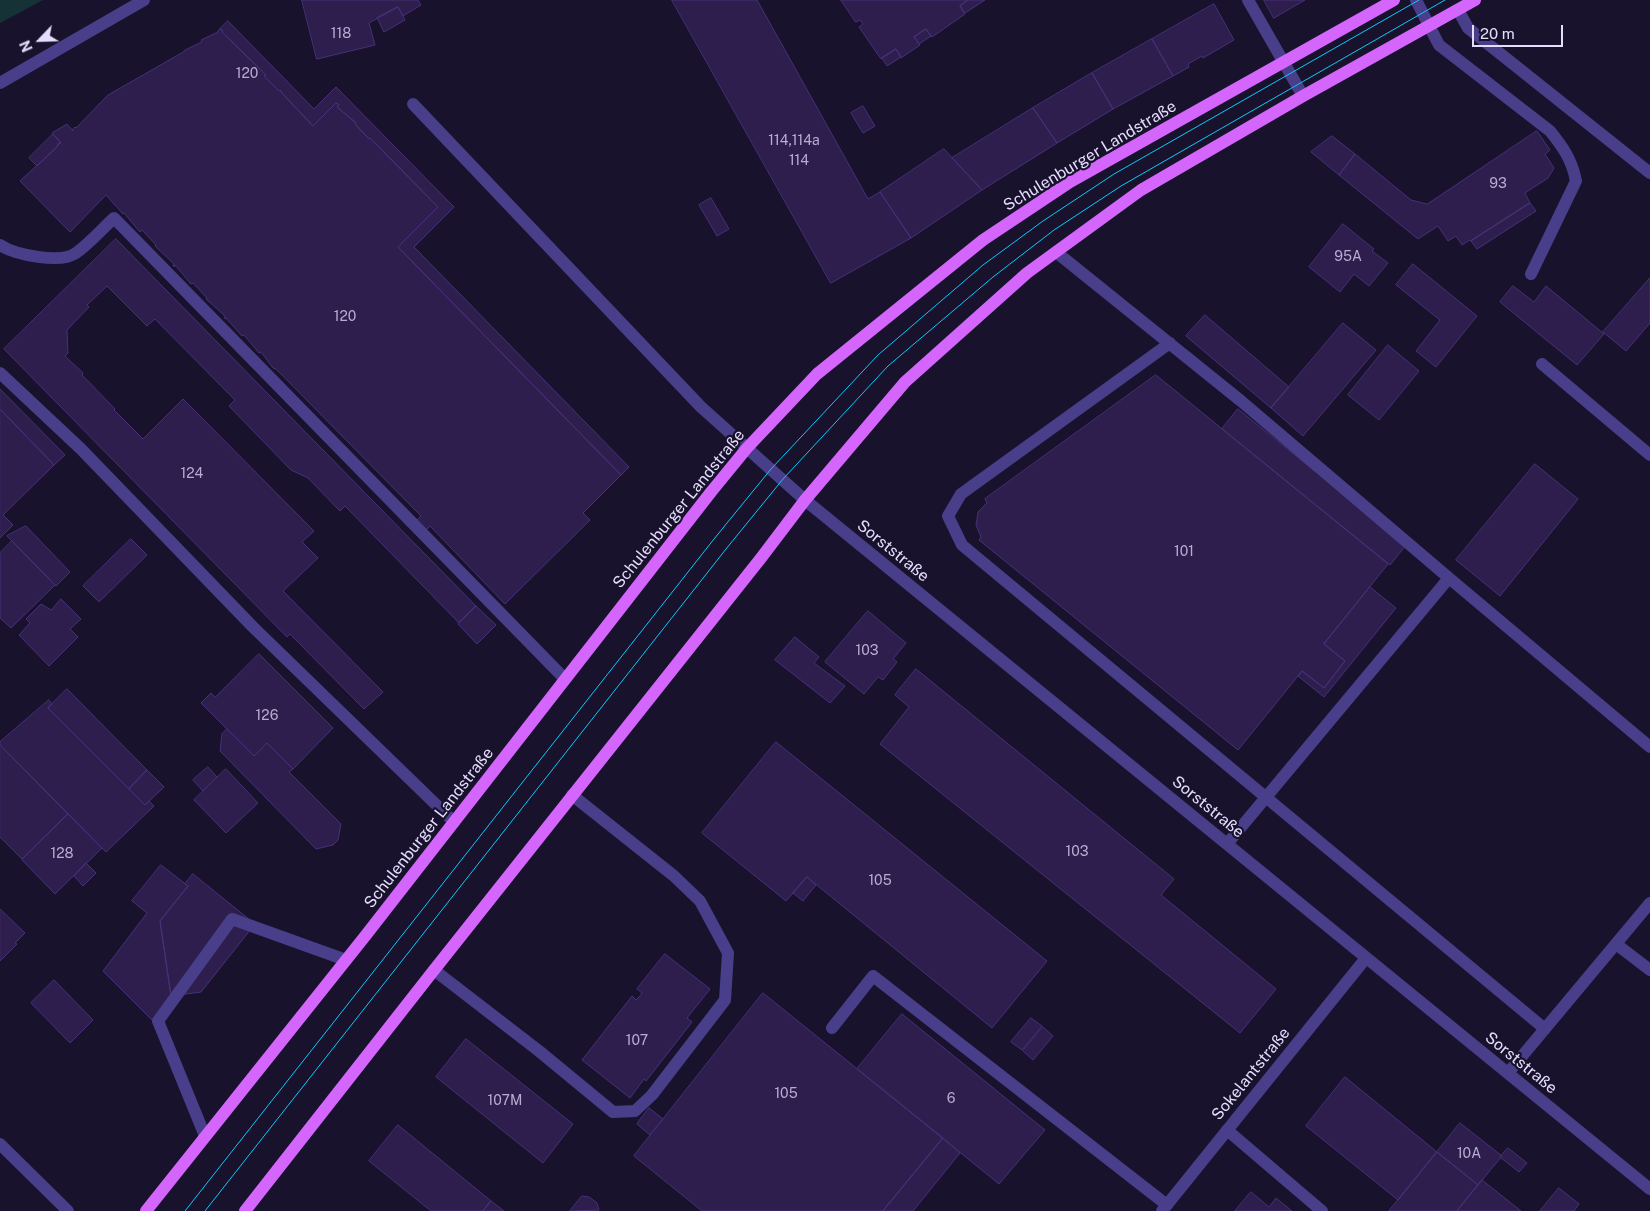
<!DOCTYPE html>
<meta charset="utf-8">
<style>
body{margin:0}
#map{position:relative;width:1650px;height:1211px;overflow:hidden;background:#19122c;font-family:"Public Sans",sans-serif}
canvas{display:block}
.north{position:absolute;left:15px;top:15px;width:50px;height:50px;-webkit-text-stroke:4px #19122c;paint-order:stroke;rotate:246deg;font-size:14px;font-weight:700;line-height:20px;text-align:center;color:#e5ddfe}
.north::after{content:'';display:block;margin:auto;width:18px;height:22px;background:#e5ddfe;clip-path:polygon(50% 0,100% 100%,50% 72%,0 100%)}
.scale{position:absolute;left:1472px;top:25px;width:91px;height:22px;box-sizing:border-box;border:2px solid #e5ddfe;border-top:0;padding-left:6px;font-size:15px;line-height:18px;white-space:nowrap;color:#e5ddfe;-webkit-text-stroke:4px #19122c;paint-order:stroke}
</style>
<div id="map">
<canvas width="1650" height="1211"></canvas>
<div class="north">N</div>
<div class="scale">20 m</div>
</div>
<script>
const c = document.querySelector('canvas').getContext('2d');
c.lineJoin = 'round';
function fill(path, color) { c.fillStyle = color; c.fill(path, 'evenodd'); }
function strokePath(path, color, width, dash) { c.strokeStyle = color; c.lineWidth = width; c.lineCap = dash ? 'butt' : 'round'; c.setLineDash(dash || []); c.stroke(path); }
function drawText(font, color, halo, rows, align = 'center') {
  c.font = font + ' "Public Sans",sans-serif'; c.lineWidth = 4.5; c.setLineDash([]); c.textBaseline = 'middle'; c.strokeStyle = halo; c.fillStyle = color; for (const [text, x, y, turn = 0] of rows) {
    c.save(); c.translate(x, y); c.rotate((+turn || 0) * Math.PI / 180); c.textAlign = isNaN(turn) ? turn : align; if (halo) c.strokeText(text, 0, 0); c.fillText(text, 0, 0); c.restore();
  }
}
fill(new Path2D(`
 M0,0h43l-43,23z`), '#153336');
const building = new Path2D(`
 M302,0h116l3,5 -18,11 -5,-9 -29,16 6,22 -58,14z
 M672,0h85l111,199 12,-7 31,46 -80,45z
 M841,0h127l-8,6 5,8 -33,23 -6,-8 -12,8 6,8 -19,13 -5,-9 -15,10 -22,-32 4,-3 -3,-4 -4,2z
 M968,0h17l-20,13 -5,-7z
 M1264,0h41l-31,18z
 M1214,4l20,36 -31,18 -1,-2 -14,8 1,3 -16,9 -21,-37z
 M398,7l7,13 -21,12 -7,-14z
 M228,21l86,88 22,-22 118,120 -40,40 215,220 -8,8 -223,-228 40,-40 -68,-69 -1,1 -14,-15 1,-1 -19,-16 2,-2 -3,-2 -23,23 -31,-33 -2,-3 -1,1 -15,-15 2,-1 -44,-43 1,-1 -3,-2z
 M220,29l3,2 -1,1 44,43 -2,1 15,15 1,-1 2,3 31,33 23,-23 3,2 -2,2 19,16 -1,1 14,15 1,-1 68,69 -40,40 223,228 -38,38 7,7 -85,84 -75,-78 -4,4 -10,-9 5,-5 -145,-147 -3,-1 -12,-16 -2,1 -15,-18 -2,1 -16,-18 -1,1 -1,-4 -18,-16 1,-1 -14,-15 -2,1 -16,-19 -1,2 -1,-4 -18,-17 1,-1 -14,-15 -2,2 -16,-19 -1,1 -17,-19 -36,37 -50,-51 38,-35 -1,-1 2,-2h2l-9,-10 15,-9 6,7 -1,-1 3,-3 1,1 32,-33 77,-44v-1l17,-8 -1,-2 17,-8v-1z
 M926,29l5,7 -12,8 -5,-7z
 M1152,39l21,37 -60,33 -21,-36z
 M896,49l5,8 -14,9 -5,-8z
 M1092,73l21,36 -56,34 -24,-35z
 M863,106l12,20 -12,7 -12,-20z
 M1033,108l24,35 -75,47 -30,-32z
 M1537,131l13,19 -5,4 9,14 -6,10 -23,15 5,10 -59,38 -1,-1 -8,5 -6,-9 -8,5 -10,-15 -20,13 -79,-64 16,-21 56,46 16,4z
 M53,134l8,9 -4,2 1,1 -21,20 -8,-8z
 M1332,136l23,18 -16,21 -28,-23z
 M944,149l38,41 -71,48 -31,-46z
 M711,198l18,31 -12,7 -18,-31z
 M1530,203l6,8 -59,38 -6,-8z
 M1343,224l31,25 -2,2 16,12 -19,23 -15,-12 -14,18 -31,-25z
 M116,239l360,367 -17,17 -114,-117 -5,5 -32,-33 -17,-8 -62,-64 6,-6 -80,-81 -8,7 -40,-40 -20,19 2,2 -22,23 1,23 -3,3 18,17 -1,2 33,34 -1,1 29,29 40,-40 131,132 -12,11 16,16 -35,33 100,101 -19,17 -74,-75 -3,3 -283,-288z
 M1413,264l64,52 -41,51 -20,-16 24,-31 -44,-35z
 M1650,278v45l-24,28 -23,-19z
 M1513,286l21,16 12,-16 58,48 -27,31 -77,-63z
 M1205,315l84,72 -18,21 -85,-72z
 M1343,323l33,27 -73,86 -32,-28z
 M1388,345l31,26 -40,49 -31,-25z
 M1156,375l232,189 -64,80 21,17 -21,27 -22,-17 -64,79 -259,-210 2,-3 -5,-12 1,-6 1,-7 9,-9 -2,-4z
 M0,389l65,66 -11,10 -54,-56z
 M0,409l54,56 -51,50 10,10 -13,13z
 M1238,409l168,136 -16,20 -168,-136z
 M1535,464l43,35 -78,97 -44,-36z
 M26,526l44,46 -14,14 -49,-50z
 M131,539l16,16 -48,47 -16,-16z
 M12,541l43,44 -44,43 -11,-10v-65z
 M1370,587l26,21 -72,89 -26,-21 4,-5 22,17 21,-27 -21,-17z
 M61,599l20,20 -11,10 8,8 -29,29 -30,-31 11,-12 -4,-4 15,-15 10,6z
 M476,606l20,19 -19,19 -19,-20z
 M868,611l38,32 -13,16 4,3 -14,18 -5,-3 -14,17 -39,-32z
 M795,637l24,20 -5,6 31,23 -15,17 -55,-43z
 M259,654l74,74 -40,41 -26,-26 -13,13 -53,-53 10,-10 4,4z
 M916,669l258,210 -13,16 115,94 -36,44 -360,-289 29,-37 -14,-12z
 M67,689l80,81 -18,19 -81,-81z
 M49,700l3,4 -4,4 97,97 4,-4 5,5 -48,46 -106,-107v-3z
 M227,729l27,27 13,-13 26,26 -4,3 52,52 -3,16 -5,5 -17,4 -96,-98 2,-17z
 M776,742l271,219 -55,67 -185,-151 -21,24 -84,-68z
 M0,745l68,69 -46,45 -22,-22z
 M208,767l9,10 -14,14 -10,-11z
 M226,769l32,34 -32,30 -32,-33z
 M147,770l17,17 -19,18 -16,-16z
 M68,814l34,34 -47,46 -33,-34z
 M86,863l10,10 -13,13 -9,-10z
 M161,865l27,21 -28,35 11,75 -19,24 -49,-49 44,-58 -15,-12z
 M193,874l62,50 -54,68 -30,4 -11,-75 28,-35 -3,-2z
 M807,877l9,8 -13,16 -10,-8z
 M0,909l25,24 -10,10 2,1 -17,17z
 M665,954l45,35 -23,29 5,4 -46,59 -2,-2 -14,19 -48,-38 50,-64 4,4 3,-3 3,-4 -5,-4z
 M54,980l39,40 -23,23 -39,-40z
 M763,993l180,145 -60,73h-181l-68,-55z
 M902,1014l143,116 -46,54 -142,-115z
 M1031,1018l11,8 -20,24 -11,-8z
 M1043,1027l10,9 -20,24 -10,-9z
 M466,1039l107,85 -30,39 -107,-86z
 M1345,1077l92,75 -39,48 -92,-74z
 M649,1108l14,11 -13,16 -13,-11z
 M1460,1123l42,33 -24,29 -41,-33z
 M398,1125l93,76 -8,10h-52l-62,-50z
 M943,1138l17,15 -47,58h-30z
 M1508,1148l19,15 -8,9 -19,-15z
 M1437,1152l41,33 -21,26h-68z
 M1482,1180l39,31h-64z
 M1559,1188l20,16 -5,7h-34z
 M1251,1192l18,15 7,-9 16,13h-57z
 M582,1196l7,1 8,6 2,7 -29,1z
 M491,1201l13,10h-21z`);
fill(building, '#2d1e4d');
strokePath(building, '#473178', 1);
strokePath(new Path2D(`
 M1248,0l55,96
 M1416,0l23,45 111,86c13,16 22,29 26,50l-45,93
 M1458,10l10,18 182,145
 M0,83l144,-83
 M413,104l288,303 104,93 845,689
 M0,245c15,10 61,19 76,8 14,-10 26,-24 38,-35l451,461
 M1056,252l185,149 208,177 201,169
 M1170,343l-209,151 -13,22 14,29 583,484
 M1542,364l108,91
 M0,373l81,76 172,178 201,195
 M1227,844l222,-266
 M1616,944l34,26
 M434,970l105,81 74,61 22,-1 17,-16 73,-95 3,-47 -28,-52 -26,-25 -102,-81
 M832,1028l41,-52 294,229
 M1508,1073l142,-170
 M1227,1130l95,81
 M205,1136l-47,-115 74,-102 114,41
 M0,1144l68,67
 M1162,1211l204,-253`), '#493e8a', 12);
strokePath(new Path2D(`
 M146,1211l220,-276 345,-443 36,-44 70,-74 166,-134 87,-58 324,-182
 M245,1211l189,-241 327,-412 44,-58 100,-118 122,-109 114,-83 162,-94 172,-96`), '#d566fd', 12);
strokePath(new Path2D(`
 M185,1211l529,-672 57,-70 107,-114 105,-90 60,-44 71,-47 305,-174
 M205,1211l521,-662 57,-70 105,-113 105,-89 61,-47 67,-44 324,-186`), '#0cc9fb', 1);
drawText('14px', '#b7add2', null, [
 ["118",341,34],
 ["120",247,74],
 ["114,114a",794,141],
 ["114",799,161],
 ["93",1498,184],
 ["95A",1348,257],
 ["120",345,317],
 ["124",192,474],
 ["101",1184,552],
 ["103",867,651],
 ["126",267,716],
 ["103",1077,852],
 ["128",62,854],
 ["105",880,881],
 ["107",637,1041],
 ["105",786,1094],
 ["6",951,1099],
 ["107M",505,1101],
 ["10A",1469,1154]
]);
drawText('16px', '#e5ddfe', '#19122c', [
 ["Schulenburger Landstraße",1090,156,-31],
 ["Schulenburger Landstraße",679,509,-51],
 ["Sorststraße",893,551,39],
 ["Sorststraße",1208,807,39],
 ["Schulenburger Landstraße",429,828,-52],
 ["Sorststraße",1521,1063,39],
 ["Sokelantstraße",1251,1074,-51]
]);
</script>
